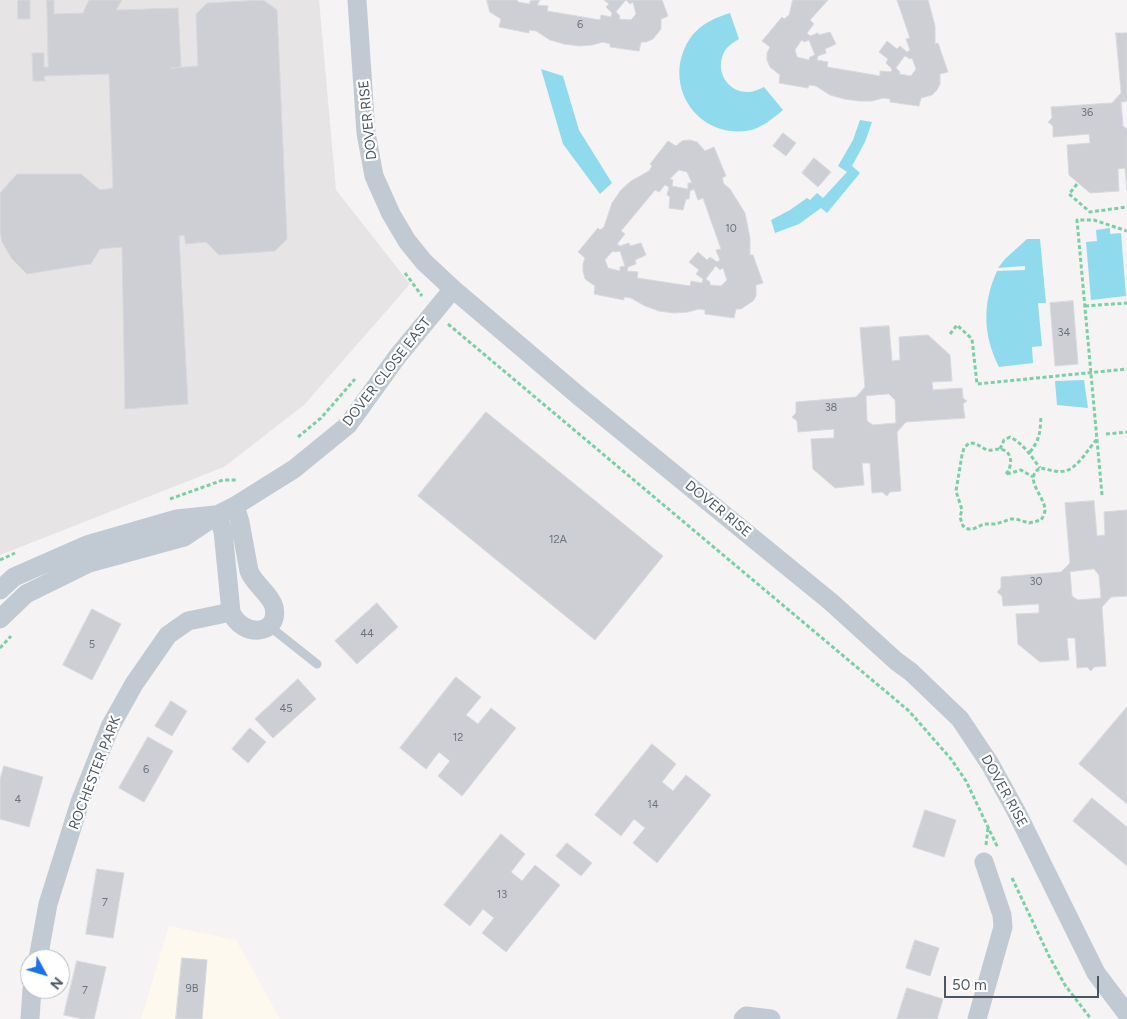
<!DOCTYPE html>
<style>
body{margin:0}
#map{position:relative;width:1127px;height:1019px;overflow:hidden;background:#f5f3f3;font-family:Figtree,sans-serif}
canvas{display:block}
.north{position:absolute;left:20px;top:949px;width:50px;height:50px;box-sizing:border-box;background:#fff;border:1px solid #b7bbc0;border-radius:50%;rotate:129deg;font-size:14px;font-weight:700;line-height:20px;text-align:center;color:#4a5661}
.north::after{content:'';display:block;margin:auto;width:18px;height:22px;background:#1a73e8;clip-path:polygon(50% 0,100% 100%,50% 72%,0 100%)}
.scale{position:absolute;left:944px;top:976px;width:155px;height:22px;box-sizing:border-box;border:2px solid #4a5661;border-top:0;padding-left:6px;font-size:15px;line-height:18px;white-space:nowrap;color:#4a5661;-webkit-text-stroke:4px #fff;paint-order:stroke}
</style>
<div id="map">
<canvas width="1127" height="1019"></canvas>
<div class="north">N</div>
<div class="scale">50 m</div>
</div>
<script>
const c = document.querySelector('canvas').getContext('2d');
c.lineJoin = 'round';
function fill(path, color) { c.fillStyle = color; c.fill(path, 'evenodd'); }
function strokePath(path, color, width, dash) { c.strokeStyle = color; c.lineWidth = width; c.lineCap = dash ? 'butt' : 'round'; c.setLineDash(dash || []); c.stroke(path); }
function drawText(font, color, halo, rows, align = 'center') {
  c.font = font + ' Figtree,sans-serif'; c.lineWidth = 4.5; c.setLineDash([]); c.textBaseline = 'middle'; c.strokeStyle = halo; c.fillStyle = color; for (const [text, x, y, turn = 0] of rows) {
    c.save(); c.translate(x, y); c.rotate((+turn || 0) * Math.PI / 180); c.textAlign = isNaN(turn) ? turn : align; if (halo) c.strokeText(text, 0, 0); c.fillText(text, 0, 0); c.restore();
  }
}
fill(new Path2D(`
 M169,926l67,14 44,79h-139z`), '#fdf9ef');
fill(new Path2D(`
 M0,0h319l17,190 74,94 -106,121 -80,62 -224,88z`), '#e6e4e5');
fill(new Path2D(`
 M730,13l9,26c-5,3 -10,6 -13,10 -13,19 0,44 23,43 5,0 10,-3 15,-5l19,23c-11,9 -22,19 -37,21 -51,6 -84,-48 -57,-91 5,-8 14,-16 23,-20 5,-3 12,-5 18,-7z
 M541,69l22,7 16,54 33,53 -12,11 -37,-50z
 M860,120l12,2 -7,20 -13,24 8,7 -33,40 -6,-5 -22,16 -24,9 -4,-13 19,-10 17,-12 3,2 7,-7 6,5 24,-26 -9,-6 15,-26z
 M1110,228v6l11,-1 5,63 -35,4 -5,-58 11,-1 -1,-11z
 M1027,239h13l6,64h-8l4,43 -10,1 1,16 -34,4c-16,-32 -17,-63 -2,-96l28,-1v-4l-27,2 7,-9z
 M1084,380l4,28 -31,-3 -2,-24z`), '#90daee');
const building = new Path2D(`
 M18,0h12v19h-12z
 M47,0h7v14l29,-1 6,-13h33l-6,10 62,-2 3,59 -10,1 27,-2 -2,-52 11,-11 56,-3 14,10 10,229 -12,12 -56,4 -13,-13 -20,2 -2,-9 -5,1 9,168 -63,5 -3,-162 -22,2 -10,16 -1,-1 -62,10 -15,-15 -10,-17 -2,-10v-39l17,-19h64l19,16 13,-2 -4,-114 -65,2 1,5h-12l-1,-28h12v14h4z
 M487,0h30l1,2 12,2v-3l10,-1 -3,5 11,1 -1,5 53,9 1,-5 10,2 1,-4 -6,-6 3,-3 -5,-4h58l6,16 -7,3v10l-8,10 -7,3h-5l-2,9 -29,-4v-3l-7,-2 -11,3 -13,1 -15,-2 -14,-4 -14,-9 -7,-1v3l-30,-6 2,-8 -11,-7zM626,0l4,4 3,-2 3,12 -5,6 -12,-1 1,-3 -4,-4z
 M793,0h35l-18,20 4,4 -7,9 3,3 8,-3 1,2 11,-3 6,12 -11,5 1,4 -8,3 -1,4 11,2 -1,5 53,9v-5l11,1 1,-3 -6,-6 2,-4 -9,-7 8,-11 10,8 3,-3 7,6 3,-2 -4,-11 4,-1 -13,-38h31l7,26v18l3,-1 10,29 -8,2v10l-3,6 -5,5 -11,3 -2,8 -29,-4v-3l-7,-1 -11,3h-13l-15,-2 -14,-4 -14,-9 -7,-1 -1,3 -29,-5 1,-8 -10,-8 -3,-7v-7l3,-6 -8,-6 20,-24 2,2 5,-4zM802,40l2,2 5,-2 6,15 -5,2 -1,3 -12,-3 -2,-7zM905,56l5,3 2,-1 4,11 -5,7 -12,-2 1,-2 -4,-4z
 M1116,33h11v68l-6,1 2,24 4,3v61l-2,-22 -7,1 1,22 -29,2 -21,-18 -2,-30 23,-2 -1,-9 -36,3v-11l-5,-4 4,-4 -1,-11 61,-4 9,-10z
 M783,133l13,10 -10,13 -13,-10z
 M690,140l7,2 8,9 9,-4 12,29 -4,2 2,6 6,5 15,24 5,25v17h3l10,28 -7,2v11l-3,5 -12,8h-5l-2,9 -29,-4v-4l-6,-1 -11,3 -14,1 -15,-2 -14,-5 -14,-8 -7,-1v3l-30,-6 1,-8 -10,-7 -2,-8v-7l2,-6 -7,-6 20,-24 2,2 4,-3 8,-24 9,-13 10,-9 18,-10 3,-5 -2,-2 18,-23 8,5 6,-5zM679,170l8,2 5,11h-4v6l-16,-3 1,-6 -3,-1zM665,185l4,2 -2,8 3,2 -1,11 14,2 3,-11h3l1,-8 4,-2 4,11 5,-2 18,51 -5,1 4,10 -3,2 -7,-5 -3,3 -9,-8 -9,10 10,8 -3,4 7,5 -1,4 -11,-2 -1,5 -53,-8 1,-6 -11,-1 1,-4 8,-3 -1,-4 11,-5 -5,-12 -11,3 -1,-3 -9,3 -3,-2 8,-10 -4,-3 34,-41 4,2zM613,251l2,1 5,-1 5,15 -5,1v4l-12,-3 -3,-8zM716,266l4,4 3,-2 4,12 -6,6 -11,-1v-3l-4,-3z
 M814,158l17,14 -13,15 -16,-14z
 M1073,301l5,63 -23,2 -5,-63z
 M889,326l3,35 8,-1 -1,-23 29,-2 22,20 2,26 -20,1 1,8 29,-2 1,10 4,3 -4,3 2,14 -59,4 -9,10 4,59 -11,1 -3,4 -5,-4 -10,1 -2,-30h-8l2,22 -29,3 -22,-19 -2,-30 23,-1v-9l-36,3 -1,-11 -5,-4 4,-4v-11l60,-5 9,-10 -5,-59zM889,394l6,6 1,23 -23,2 -6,-4 -1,-25z
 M486,412l177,144 -68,84 -177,-144z
 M1094,501l3,35 8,-1 -1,-23 23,-2v86l-16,1 -9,10 4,59 -12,1 -3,4 -4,-4 -10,1 -2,-30h-8l2,22 -29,2 -22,-18 -2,-30 23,-1v-9l-36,2 -1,-10 -5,-4 4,-4v-11l60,-5 9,-9 -5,-60zM1094,569l5,6 2,23 -23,2 -6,-4 -2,-24z
 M377,603l21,24 -41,37 -22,-23z
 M92,609l29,15 -29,56 -29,-15z
 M456,677l25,20 -15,18 12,9 13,-16 25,20 -54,68 -24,-20 12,-15 -11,-9 -13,17 -26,-21z
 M298,679l18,20 -43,39 -18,-19z
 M171,701l16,10 -15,25 -17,-10z
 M1127,707v97l-48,-40z
 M250,728l16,14 -18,21 -16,-14z
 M148,737l25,14 -29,51 -25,-14z
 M652,744l24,20 -14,18 11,9 13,-16 25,20 -54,68 -24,-20 12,-15 -11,-9 -13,17 -26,-21z
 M4,766l39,11 -14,50 -29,-8v-39z
 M1092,798l35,29v39l-54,-45z
 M925,810l31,10 -12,37 -31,-10z
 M501,834l24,20 -14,18 11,9 13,-16 25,20 -54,67 -24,-19 12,-15 -11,-9 -13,17 -26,-21z
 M567,843l25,20 -11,13 -25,-20z
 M97,869l27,4 -11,65 -27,-4z
 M915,940l24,8 -9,28 -24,-8z
 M182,958l25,2 -5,59h-26z
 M77,961l29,6 -12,52h-11l-19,-4z
 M907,988l36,11 -6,20h-40z`);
fill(building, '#cdcfd5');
strokePath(building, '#d7d9de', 1);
strokePath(new Path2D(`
 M1077,184l-8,10 21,18 37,-5
 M405,273l17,23
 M1085,306l42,-3
 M448,324l461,387 42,48 15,22 32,67
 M950,334l7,-9 15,14 5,45 150,-15
 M1106,434l21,-2
 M298,437l23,-19 34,-39
 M1000,449l4,-9 6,-3c14,7 21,19 30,31
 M1030,452c10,-13 10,-19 11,-36
 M1006,474c7,-8 7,-24 -7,-25 -3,0 -8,2 -12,1 -7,-3 -9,-7 -18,-7l-5,5 -2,7 -6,36 6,19 -2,7 3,9 5,3h5l11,-5h12l15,-5h5l13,4 12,-3c2,-3 4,-7 4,-11 -1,-13 -22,-31 -5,-41 8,1 17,5 25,3 13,-3 23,-22 32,-32
 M1007,474l14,-4 12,7
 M1102,495l-25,-275h17l33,11
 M170,499l53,-19h15
 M0,560l15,-7
 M0,648l11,-12
 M986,845l2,-17
 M1012,878l37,78 16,29 26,34`), '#7ad0a6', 3, [4, 2.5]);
strokePath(new Path2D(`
 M269,626l48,38`), '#c1cad2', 9);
strokePath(new Path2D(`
 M357,0l9,133 8,43 17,38 16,27 17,21 29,27 127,108 251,205 65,59 15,11 49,47 30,45 26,47 80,162 31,41
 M217,515l6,16 8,81c11,26 49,24 43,-5 -3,-12 -20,-23 -25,-36l-9,-49 -5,-16
 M0,590l14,-13 73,-32 90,-26 38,-4
 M0,619l26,-25 63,-31 95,-26 33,-22 18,-9 59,-37 54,-44 49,-68 56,-68
 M38,959l10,-55 32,-102 30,-75 24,-43 34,-49 20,-14 43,-9
 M30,1019l2,-30
 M743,1019l3,-3 25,3
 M977,1019l26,-92 -1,-12 -18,-53`), '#c1cad2', 19);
drawText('11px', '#6b747e', null, [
 ["6",580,25],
 ["36",1087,113],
 ["10",731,229],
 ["34",1064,333],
 ["38",831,408],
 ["12A",558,540],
 ["30",1036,582],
 ["44",367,634],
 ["5",92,645],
 ["45",286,709],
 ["12",458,738],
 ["6",146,770],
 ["4",18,800],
 ["14",653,805],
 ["13",502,895],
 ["7",105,903],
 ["9B",192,989],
 ["7",85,991]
]);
drawText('14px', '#4a5661', '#fff', [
 ["DOVER RISE",368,120,-96],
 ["DOVER CLOSE EAST",387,372,-52],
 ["DOVER RISE",718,509,39],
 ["ROCHESTER PARK",95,773,-69],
 ["DOVER RISE",1004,791,61]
]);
</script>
